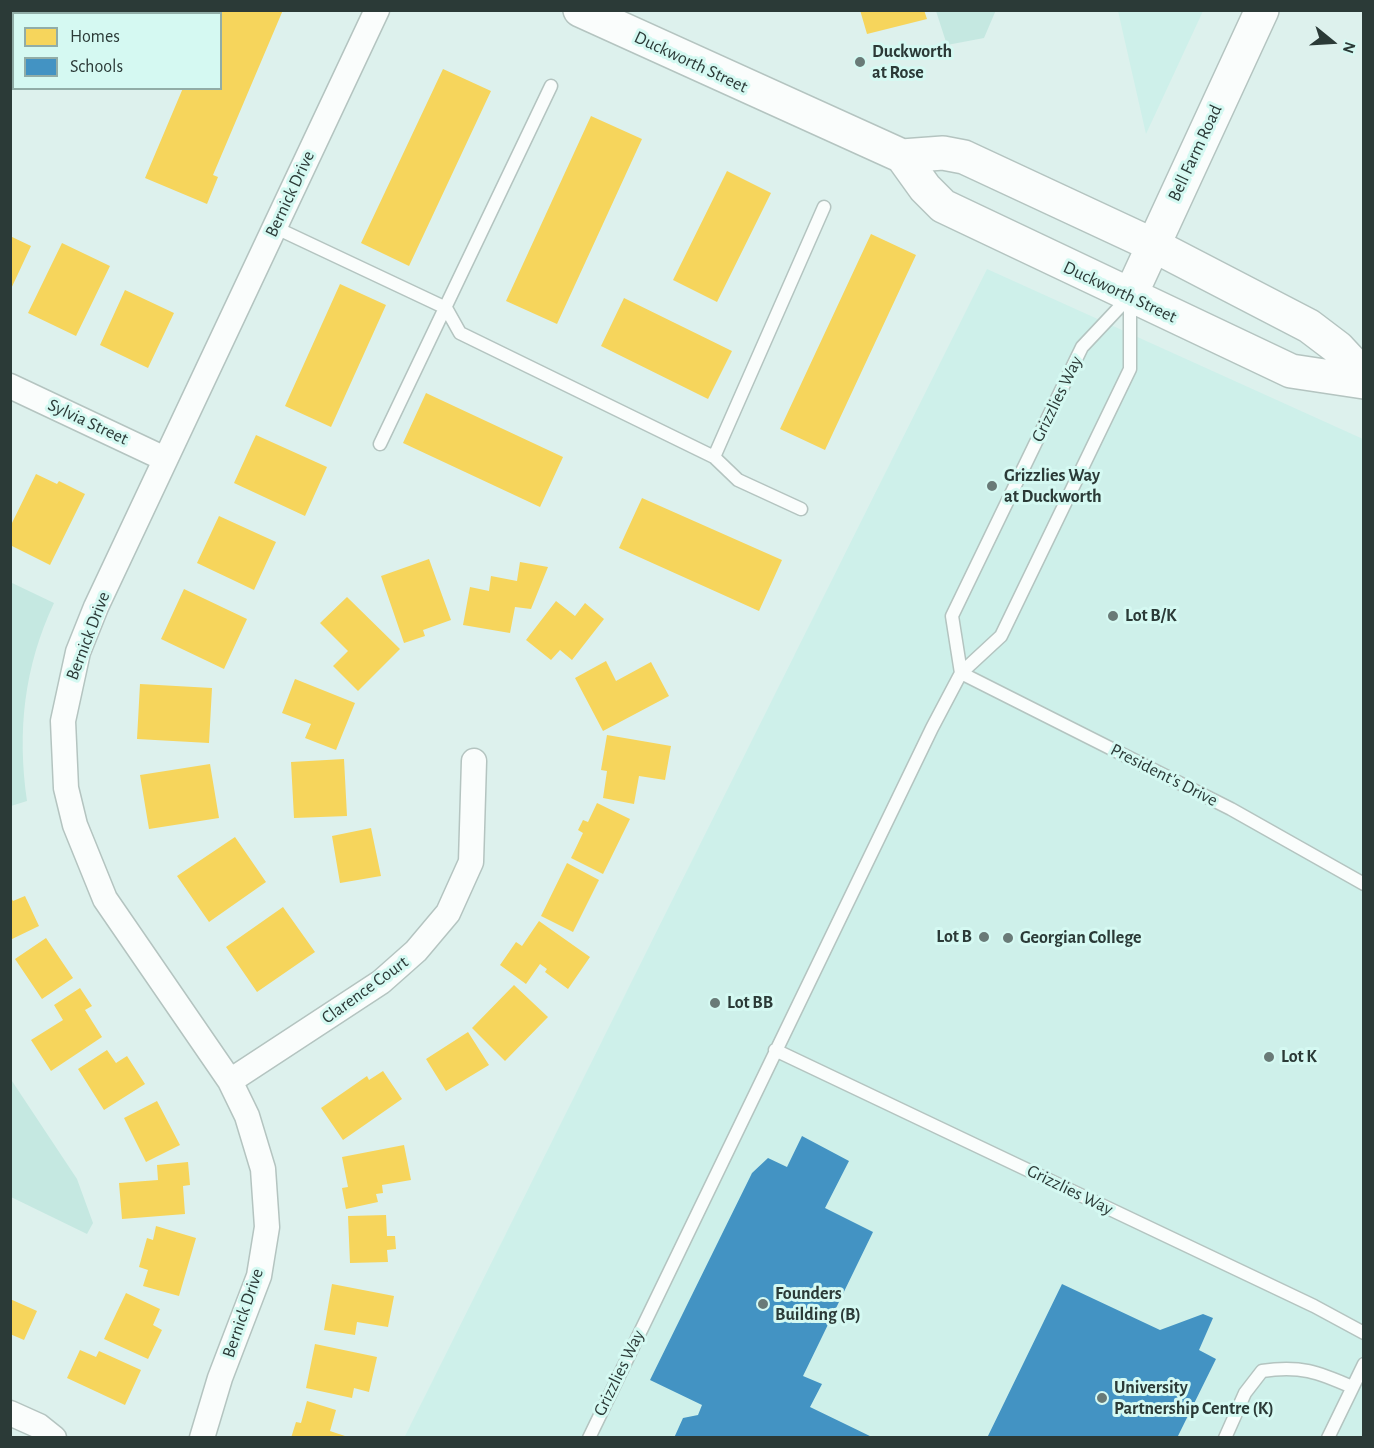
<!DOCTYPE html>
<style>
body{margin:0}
#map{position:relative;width:1374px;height:1448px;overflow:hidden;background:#ddf1ed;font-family:"Alegreya Sans",sans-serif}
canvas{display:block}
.frame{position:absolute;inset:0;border:12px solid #2b3a37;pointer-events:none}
.legend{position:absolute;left:12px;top:12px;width:210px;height:78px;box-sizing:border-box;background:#d5f9f2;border:2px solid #91ada7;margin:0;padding:8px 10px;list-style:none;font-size:18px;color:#2b3a37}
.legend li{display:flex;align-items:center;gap:12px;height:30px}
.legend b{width:30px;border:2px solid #91ada7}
.north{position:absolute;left:1302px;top:12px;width:60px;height:60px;-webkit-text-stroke:4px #d5f9f2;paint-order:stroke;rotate:108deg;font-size:16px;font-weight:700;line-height:24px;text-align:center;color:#2b3a37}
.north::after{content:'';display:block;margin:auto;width:21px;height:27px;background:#2b3a37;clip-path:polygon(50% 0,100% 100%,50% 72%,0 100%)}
</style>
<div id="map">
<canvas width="1374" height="1448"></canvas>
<div class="frame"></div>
<ul class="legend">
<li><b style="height:16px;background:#f6d55c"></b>Homes</li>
<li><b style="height:16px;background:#4393c3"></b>Schools</li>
</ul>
<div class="north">N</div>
</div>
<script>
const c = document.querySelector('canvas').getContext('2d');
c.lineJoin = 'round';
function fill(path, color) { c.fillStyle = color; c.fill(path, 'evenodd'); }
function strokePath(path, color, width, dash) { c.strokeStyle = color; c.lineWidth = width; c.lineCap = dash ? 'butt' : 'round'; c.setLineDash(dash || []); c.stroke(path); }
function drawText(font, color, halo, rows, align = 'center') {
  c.font = font + ' "Alegreya Sans",sans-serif'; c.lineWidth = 6; c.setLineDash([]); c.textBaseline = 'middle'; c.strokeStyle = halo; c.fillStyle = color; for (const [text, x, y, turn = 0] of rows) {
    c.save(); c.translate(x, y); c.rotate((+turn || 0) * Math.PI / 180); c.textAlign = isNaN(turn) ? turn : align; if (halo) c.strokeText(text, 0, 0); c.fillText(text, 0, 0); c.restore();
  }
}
fill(new Path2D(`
 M1118,11h85l-57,123z
 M987,269l376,170v998l-959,1z`), '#cef0ea');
fill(new Path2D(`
 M996,10l-12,28 -37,7 -11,-34z
 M10,582l44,21c-30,64 -37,128 -27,198l-16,5z
 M10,1078l67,101 16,44 -6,11 -76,-37z`), '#c5e8e1');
fill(new Path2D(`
 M24,10h51l-1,4h-43z
 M217,10h66l-70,165 5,2 -11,27 -62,-26 38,-90h37v-74h-4z
 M860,10h64l3,9 -60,15z
 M443,69l48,22 -82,175 -48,-23z
 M591,116l51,23 -85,185 -51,-23z
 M727,171l44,22 -54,109 -44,-22z
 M871,234l45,21 -91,195 -45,-21z
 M10,236l21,10 -21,45z
 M62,243l48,23 -34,70 -48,-23z
 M340,284l46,21 -55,122 -46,-21z
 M125,290l49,23 -26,55 -48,-23z
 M624,298l108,53 -24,48 -107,-53z
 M426,393l137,64 -23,50 -137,-64z
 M256,435l71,32 -22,49 -71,-33z
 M36,474l21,10 2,-3 26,13 -35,71 -40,-20v-18z
 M642,498l140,62 -23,51 -140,-63z
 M219,516l57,26 -22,48 -57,-27z
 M429,559l22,61 -28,10 2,6 -21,7 -23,-67z
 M520,562l28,5 -17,42 -16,-2 -5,26 -47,-8 7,-38 19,4 2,-15 26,5z
 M184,589l63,30 -23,50 -63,-30z
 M347,597l53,52 -42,42 -25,-25 15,-15 -28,-28z
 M556,601l19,15 10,-13 19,16 -32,41 -12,-10 -9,10 -25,-20z
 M606,661l10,20 35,-19 18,34 -66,35 -28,-53z
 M295,679l60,24 -19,47 -31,-12 6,-14 -29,-11z
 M140,684l72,4 -3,55 -72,-4z
 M607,735l64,11 -6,34 -26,-4 -5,28 -31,-6 4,-27 -6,-1z
 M344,759l3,57 -53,2 -3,-56z
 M210,764l9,54 -70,11 -9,-54z
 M597,803l33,16 -27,55 -32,-16 12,-25 -5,-3 5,-10 5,2z
 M371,828l10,48 -41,7 -8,-47z
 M235,837l31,45 -57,40 -32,-46z
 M567,863l32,17 -26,52 -32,-16z
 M10,896l3,5 12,-5 14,30 -29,14z
 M283,907l32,45 -58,40 -31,-45z
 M539,921l51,36 -22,32 -23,-17 2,-3 -7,-5 -14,20 -26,-19 16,-23 6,4z
 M46,938l27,40 -31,21 -27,-40z
 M514,985l34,32 -43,44 -33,-33z
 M80,988l12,18 -7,4 17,27 -51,34 -20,-31 32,-20 -9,-15z
 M468,1032l21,33 -43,26 -20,-32z
 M107,1050l9,13 11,-7 18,28 -41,26 -26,-41z
 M383,1071l19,28 -59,41 -22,-32 46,-32 2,4z
 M157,1101l23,44 -34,17 -22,-44z
 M404,1145l7,35 -29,5 1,8 -7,1 2,8 -32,7 -4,-21 6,-1 -6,-30z
 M188,1162l2,23 -7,1 2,28 -63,5 -3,-36 39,-3 -1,-15z
 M386,1215l1,21h8l1,13 -9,1 1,12 -38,1 -2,-47z
 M156,1226l40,12 -17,58 -36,-10 5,-16 -9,-3 8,-29 6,2z
 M332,1284l62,12 -6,31 -31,-5 -2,13 -31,-5z
 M126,1293l34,16 -7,16 9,5 -14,29 -44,-20z
 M10,1299l27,12 -13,29 -14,-6z
 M315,1344l62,13 -8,35 -15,-4 -2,10 -46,-10z
 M80,1350l16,7 3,-6 42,19 -16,35 -58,-27z
 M307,1401l29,9 -6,21 21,7h-60l5,-16 5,1z`), '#f6d55c');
fill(new Path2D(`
 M802,1136l47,25 -24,47 48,24 -70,144 19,8 -12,23 64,31h-200l9,-20 15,-3 4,-10 -52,-25 102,-207 16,-15 19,9z
 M1062,1284l98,46 43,-16 10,4 -14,32 17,9 -39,79h-190z`), '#4393c3');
const lane = new Path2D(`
 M274,227l172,81 14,25 254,124 24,23 63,29
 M380,444l171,-358
 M714,457l110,-250
 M961,673l270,136 133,75
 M961,673l-9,-57 130,-269 47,-50
 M775,1050l539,256 50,27
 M589,1438l343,-710 29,-55 40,-37 129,-267v-72
 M1225,1438l20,-45 17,-22c38,-6 56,1 90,16
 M1328,1438l36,-74`);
const street = new Path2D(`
 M10,386l155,73
 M230,1081l151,-99 35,-31 32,-38 23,-51 3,-101
 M10,1413l29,13 15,12
 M202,1438l18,-60 39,-102 8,-49 -4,-58 -16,-53 -17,-35 -125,-182 -30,-74 -9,-37 -3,-67 15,-69 18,-45 281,-597`);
const secondary = new Path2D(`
 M580,10l322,146 41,-3 21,4 189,88 156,81 29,22 26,28
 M902,156l23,32 18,18 348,165 73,11
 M1130,296l132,-286`);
strokePath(lane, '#b4c4c0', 15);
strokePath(street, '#b4c4c0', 27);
strokePath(secondary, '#b4c4c0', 36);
strokePath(lane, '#fafdfc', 12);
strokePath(street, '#fafdfc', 24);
strokePath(secondary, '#fafdfc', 33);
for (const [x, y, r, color] of [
 [860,62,6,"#697a77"],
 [992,486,6,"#697a77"],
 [1113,616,6,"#697a77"],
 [984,937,6,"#697a77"],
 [1008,938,6,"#697a77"],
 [715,1003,6,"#697a77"],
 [1269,1057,6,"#697a77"],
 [763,1304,6,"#697a77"],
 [1102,1398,6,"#697a77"]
]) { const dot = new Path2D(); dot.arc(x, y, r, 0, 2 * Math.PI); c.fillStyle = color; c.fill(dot); strokePath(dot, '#d5f9f2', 2); }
drawText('bold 18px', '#2b3a37', '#d5f9f2', [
 ["Duckworth",872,52],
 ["at Rose",872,73],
 ["Grizzlies Way",1004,476],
 ["at Duckworth",1004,497],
 ["Lot B/K",1125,616],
 ["Lot B",972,937,"right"],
 ["Georgian College",1020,938],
 ["Lot BB",727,1003],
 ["Lot K",1281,1057],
 ["Founders",775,1294],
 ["Building (B)",775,1315],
 ["University",1114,1388],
 ["Partnership Centre (K)",1114,1409]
], 'left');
drawText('18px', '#2b3a37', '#d5f9f2', [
 ["Duckworth Street",691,62,25],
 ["Bell Farm Road",1195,153,-65],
 ["Bernick Drive",290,194,-65],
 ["Duckworth Street",1120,292,25],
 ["Grizzlies Way",1057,399,-64],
 ["Sylvia Street",88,422,25],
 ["Bernick Drive",88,636,-69],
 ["President's Drive",1164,775,27],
 ["Clarence Court",365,990,-36],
 ["Grizzlies Way",1070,1190,26],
 ["Bernick Drive",243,1313,-71],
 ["Grizzlies Way",619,1373,-64]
]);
</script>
